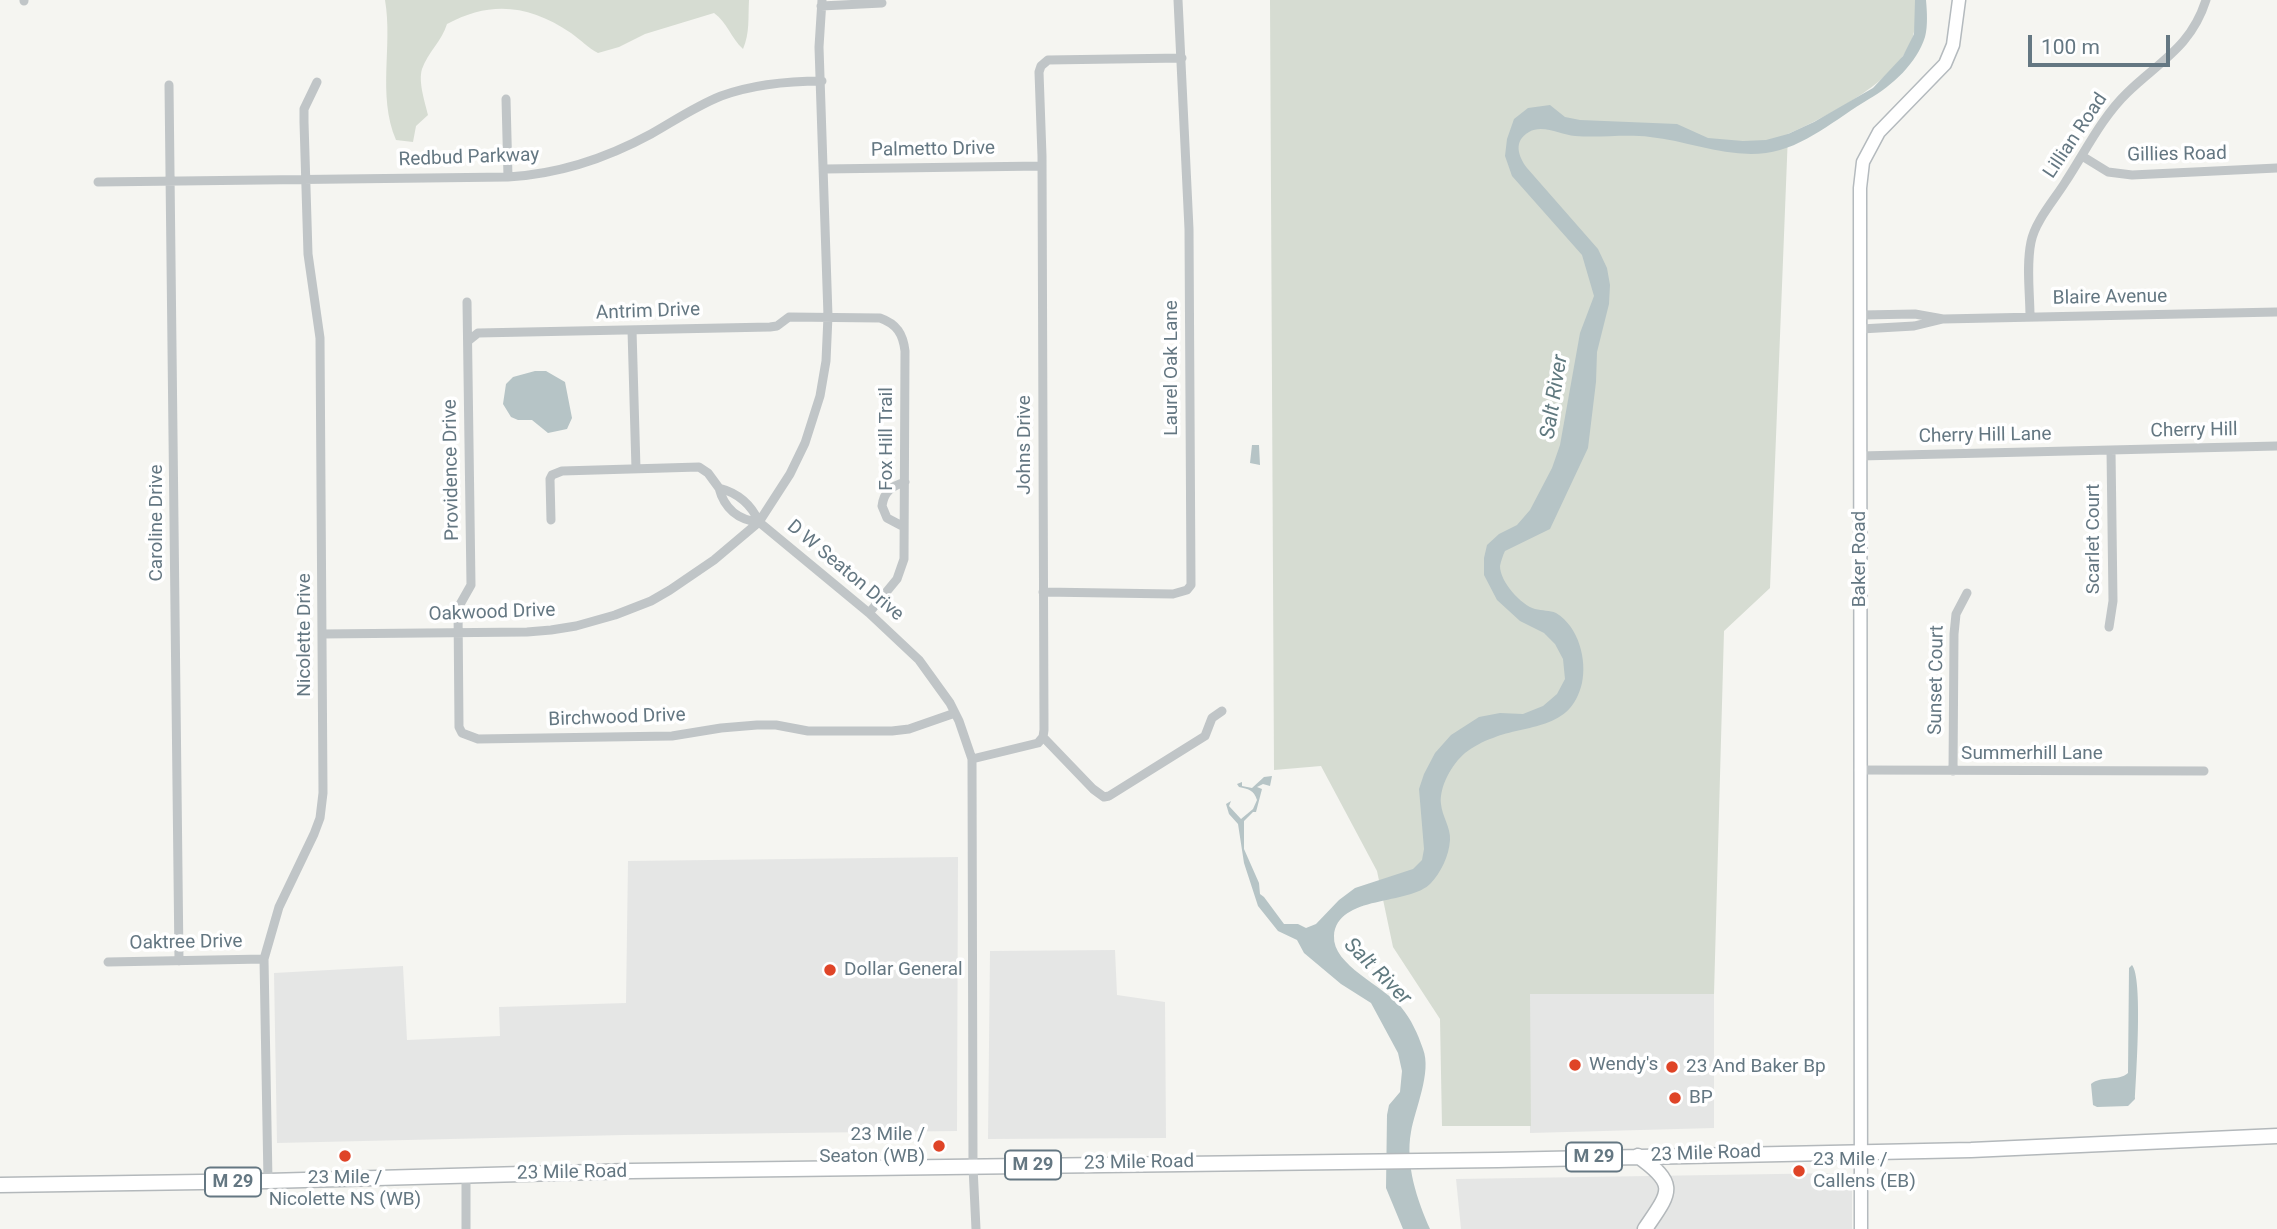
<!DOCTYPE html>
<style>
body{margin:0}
#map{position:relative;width:2277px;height:1229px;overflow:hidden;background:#f5f5f1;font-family:Roboto,sans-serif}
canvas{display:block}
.scale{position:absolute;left:2028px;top:35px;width:142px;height:32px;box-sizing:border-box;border:4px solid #647782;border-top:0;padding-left:9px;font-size:21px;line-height:24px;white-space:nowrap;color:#647782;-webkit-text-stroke:5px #fff;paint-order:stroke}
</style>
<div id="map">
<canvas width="2277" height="1229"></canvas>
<div class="scale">100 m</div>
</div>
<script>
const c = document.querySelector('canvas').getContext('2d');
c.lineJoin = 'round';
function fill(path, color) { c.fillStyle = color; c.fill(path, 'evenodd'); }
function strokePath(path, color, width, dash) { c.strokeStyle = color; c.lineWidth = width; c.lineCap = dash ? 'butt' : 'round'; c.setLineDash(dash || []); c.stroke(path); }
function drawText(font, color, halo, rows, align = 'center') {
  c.font = font + ' Roboto,sans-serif'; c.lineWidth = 7; c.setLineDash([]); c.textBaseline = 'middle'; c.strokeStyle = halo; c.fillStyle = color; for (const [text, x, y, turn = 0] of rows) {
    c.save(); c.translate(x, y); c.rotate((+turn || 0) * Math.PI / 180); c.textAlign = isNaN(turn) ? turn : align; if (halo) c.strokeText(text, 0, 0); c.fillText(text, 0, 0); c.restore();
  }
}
fill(new Path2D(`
 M958,857l-1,274 -333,4 -347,8 -3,-170 129,-7 4,74 93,-4 -1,-29 127,-4 2,-142z
 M1115,950l2,45 48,7 1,136 -178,1 2,-188z
 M1530,994h184v134l-184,5z
 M1841,1173l11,11v45h-391l-5,-50z`), '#e5e6e5');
fill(new Path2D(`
 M385,0h364c-1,17 1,33 -6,49 -12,-11 -16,-27 -29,-36l-69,21 -26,13 -21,6c-10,-5 -17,-13 -27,-20 -41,-28 -80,-33 -124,-9 -5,17 -19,28 -25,45 -4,13 3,33 6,46l-12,11 -3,16 -17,-2c-19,-45 -3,-94 -11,-140z
 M1270,0h645c1,11 2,22 -1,32 -10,47 -86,84 -126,102l-18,454 -46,43 -10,363h-184l1,132h-89l-2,-107 -47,-72 -16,-76 -56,-105 -47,4z`), '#d6dcd2');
fill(new Path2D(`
 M1915,0h11c1,11 2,26 -1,37 -8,26 -33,49 -56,62 -32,19 -65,49 -103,54 -40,5 -77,-12 -116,-16 -24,-3 -50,1 -75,-1 -14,-1 -32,-12 -46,-4 -16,9 -11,24 -2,36l71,81 9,19 3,17 -1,19 -12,48 -1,30 -8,66 -38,81 -45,22c-2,4 -4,10 -5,15 0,16 21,39 35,43 7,2 15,1 21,4 23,14 31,47 26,70 -11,48 -55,41 -89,55 -10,3 -20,9 -28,15 -13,11 -26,34 -24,51 1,12 10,24 9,36 -1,16 -9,32 -19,43 -21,23 -94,11 -97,53 -2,29 50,50 67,71 10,12 17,27 22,42 9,23 -8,60 -12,83 -6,32 6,68 19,97h-27l-17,-41 1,-73 2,-10 11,-13 2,-21 -4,-18 -27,-50 -30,-19 -37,-31 -7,-13 -19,-9 -20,-25 -14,-43 -6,-39 -9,-10 -3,-10 5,-3 -2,5 12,13 12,-10 4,-9c-3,-10 -9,-11 -18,-13l-2,-3 5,-2v4l10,2 12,-11 8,-1 -2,10 -7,-2 -6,3 5,2 -6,23h-3l-9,9v28l15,34 1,11 4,3 20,27h14l8,4 10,-4 23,-24 16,-12 58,-19 9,-9 2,-11 -5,-60 5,-15 11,-21 16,-18 28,-18 21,-4 23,1 20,-8 14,-12 8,-15 -2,-20 -8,-15 -11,-11 -24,-12 -23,-21 -13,-25v-17l3,-13 12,-11 18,-9 13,-15 22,-42 8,-23 20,-112 14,-37 -12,-41 -70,-79 -7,-20 2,-17 7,-20 14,-11 22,-3 15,12 15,3 97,4 31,14 35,3 23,-1 22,-6 26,-12 59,-34 30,-32 11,-22z
 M535,371h11l19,11 7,36 -5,11 -19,4 -16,-13h-14l-7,-3 -8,-13 3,-20 7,-7z
 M1252,445h7l1,20 -10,-2z
 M2132,965c11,13 4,112 3,134l-7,7 -31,1 -4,-2 -2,-21c11,-9 27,-2 37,-11l1,-105z`), '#b6c4c6');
const secondary = new Path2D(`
 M1861,1229l-1,-1041 3,-26 16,-30 66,-68 8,-19 6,-45`);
const primary = new Path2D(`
 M1638,1156c41,29 32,36 7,73
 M0,1185l268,-4 363,-10 867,-11 473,-10 306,-14`);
strokePath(secondary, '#b4babe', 15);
strokePath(primary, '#b3b8bb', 17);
strokePath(new Path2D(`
 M24,1v-1
 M821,6l61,-3
 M169,85l10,876
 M506,99l2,78
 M2082,156l26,16 24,3 145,-7
 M825,169l217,-3
 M98,182l410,-5c52,-3 97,-18 143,-43 23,-13 45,-28 70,-38 33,-12 66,-15 101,-15
 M467,302l4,283 -13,23 1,119 3,6 16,6 194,-3 49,-8 36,-3h19l32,6h84l17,-2 46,-16
 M2030,317c0,-24 -4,-51 1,-75 4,-21 24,-43 35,-61 19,-29 36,-64 61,-88 33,-32 64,-46 79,-93
 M1943,319l334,-7
 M1861,329l53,-3 29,-7 -28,-5 -53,1
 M632,330l4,139
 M468,341l10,-8 292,-6 7,-1 12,-9 91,1c17,6 23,16 25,33l-1,208 -7,20 -28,34
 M1860,456l417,-10
 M551,520l-1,-41 2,-4 10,-4 137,-4 9,6 11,15
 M759,522c-21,-2 -35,-14 -40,-34 19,5 32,16 40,34l110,91 50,47 31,43 9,18 13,38 1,408 3,62
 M904,527l-17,-9 -5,-12c2,-15 10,-20 23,-24
 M1043,592l130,2 14,-4 4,-5 -2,-356 -11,-229
 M2109,627l4,-26 -2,-151
 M322,634l205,-2 24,-2 25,-4 39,-11 36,-14 19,-11 44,-30 45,-38 31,-48 15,-31 15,-47 6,-35 2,-45 -9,-269 3,-47
 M1043,737l50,52 11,8 5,-1 96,-60 7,-18 10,-7
 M972,759l66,-16 5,-6 1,-7 -2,-574 -3,-84 2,-6 7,-6 134,-2
 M1859,770l345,1
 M1953,771l1,-137 2,-20 11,-21
 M108,962l156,-3
 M466,1175v54
 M268,1181l-4,-222 15,-52 35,-73 6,-16 3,-25 -3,-455 -12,-84 -4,-132v-13l13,-27`), '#c0c5c7', 9);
strokePath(secondary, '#fff', 12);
strokePath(primary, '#fff', 14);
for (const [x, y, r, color] of [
 [830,970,7,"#df4427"],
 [1575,1065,7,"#df4427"],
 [1672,1067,7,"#df4427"],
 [1675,1098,7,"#df4427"],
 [939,1146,7,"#df4427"],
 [345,1156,7,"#df4427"],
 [1799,1171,7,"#df4427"]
]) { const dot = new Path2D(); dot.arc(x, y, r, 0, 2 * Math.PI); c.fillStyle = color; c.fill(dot); strokePath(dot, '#fff', 2.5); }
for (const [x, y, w] of [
 [1594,1157,56],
 [1033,1165,56],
 [233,1182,56]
]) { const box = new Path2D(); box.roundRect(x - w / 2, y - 14.5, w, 29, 5); c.fillStyle = '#fff'; c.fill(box); strokePath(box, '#647782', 2); }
drawText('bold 18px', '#647782', null, [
 ["M 29",1594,1157],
 ["M 29",1033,1165],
 ["M 29",233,1182]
]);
drawText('19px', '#647782', '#fff', [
 ["Lillian Road",2076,136,-56],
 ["Palmetto Drive",933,150,-1],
 ["Gillies Road",2177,155,-1],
 ["Redbud Parkway",469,158,-2],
 ["Blaire Avenue",2110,298,-1],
 ["Antrim Drive",648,312,-2],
 ["Laurel Oak Lane",1172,368,-90],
 ["Cherry Hill",2194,431,-1],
 ["Cherry Hill Lane",1985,436,-1],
 ["Fox Hill Trail",887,439,-90],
 ["Johns Drive",1025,445,-90],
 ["Providence Drive",452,470,-91],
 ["Caroline Drive",157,523,-90],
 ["Scarlet Court",2094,539,-90],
 ["Baker Road",1860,559,-90],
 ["D W Seaton Drive",845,571,40],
 ["Oakwood Drive",492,613,-2],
 ["Nicolette Drive",305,635,-90],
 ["Sunset Court",1937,680,-89],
 ["Birchwood Drive",617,718,-2],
 ["Summerhill Lane",2032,754],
 ["Oaktree Drive",186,943,-1],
 ["23 Mile Road",1706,1154,-2],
 ["23 Mile Road",1139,1163,-1],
 ["23 Mile Road",572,1173,-1]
]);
drawText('19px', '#647782', '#fff', [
 ["Dollar General",844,970],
 ["Wendy's",1589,1065],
 ["23 And Baker Bp",1686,1067],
 ["BP",1689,1098],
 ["23 Mile /",925,1135,"right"],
 ["Seaton (WB)",925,1157,"right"],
 ["23 Mile /",1813,1160],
 ["Callens (EB)",1813,1182],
 ["23 Mile /",345,1178,"center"],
 ["Nicolette NS (WB)",345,1200,"center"]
], 'left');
drawText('italic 21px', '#60797f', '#fff', [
 ["Salt River",1555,397,-81],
 ["Salt River",1377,972,45]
]);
</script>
